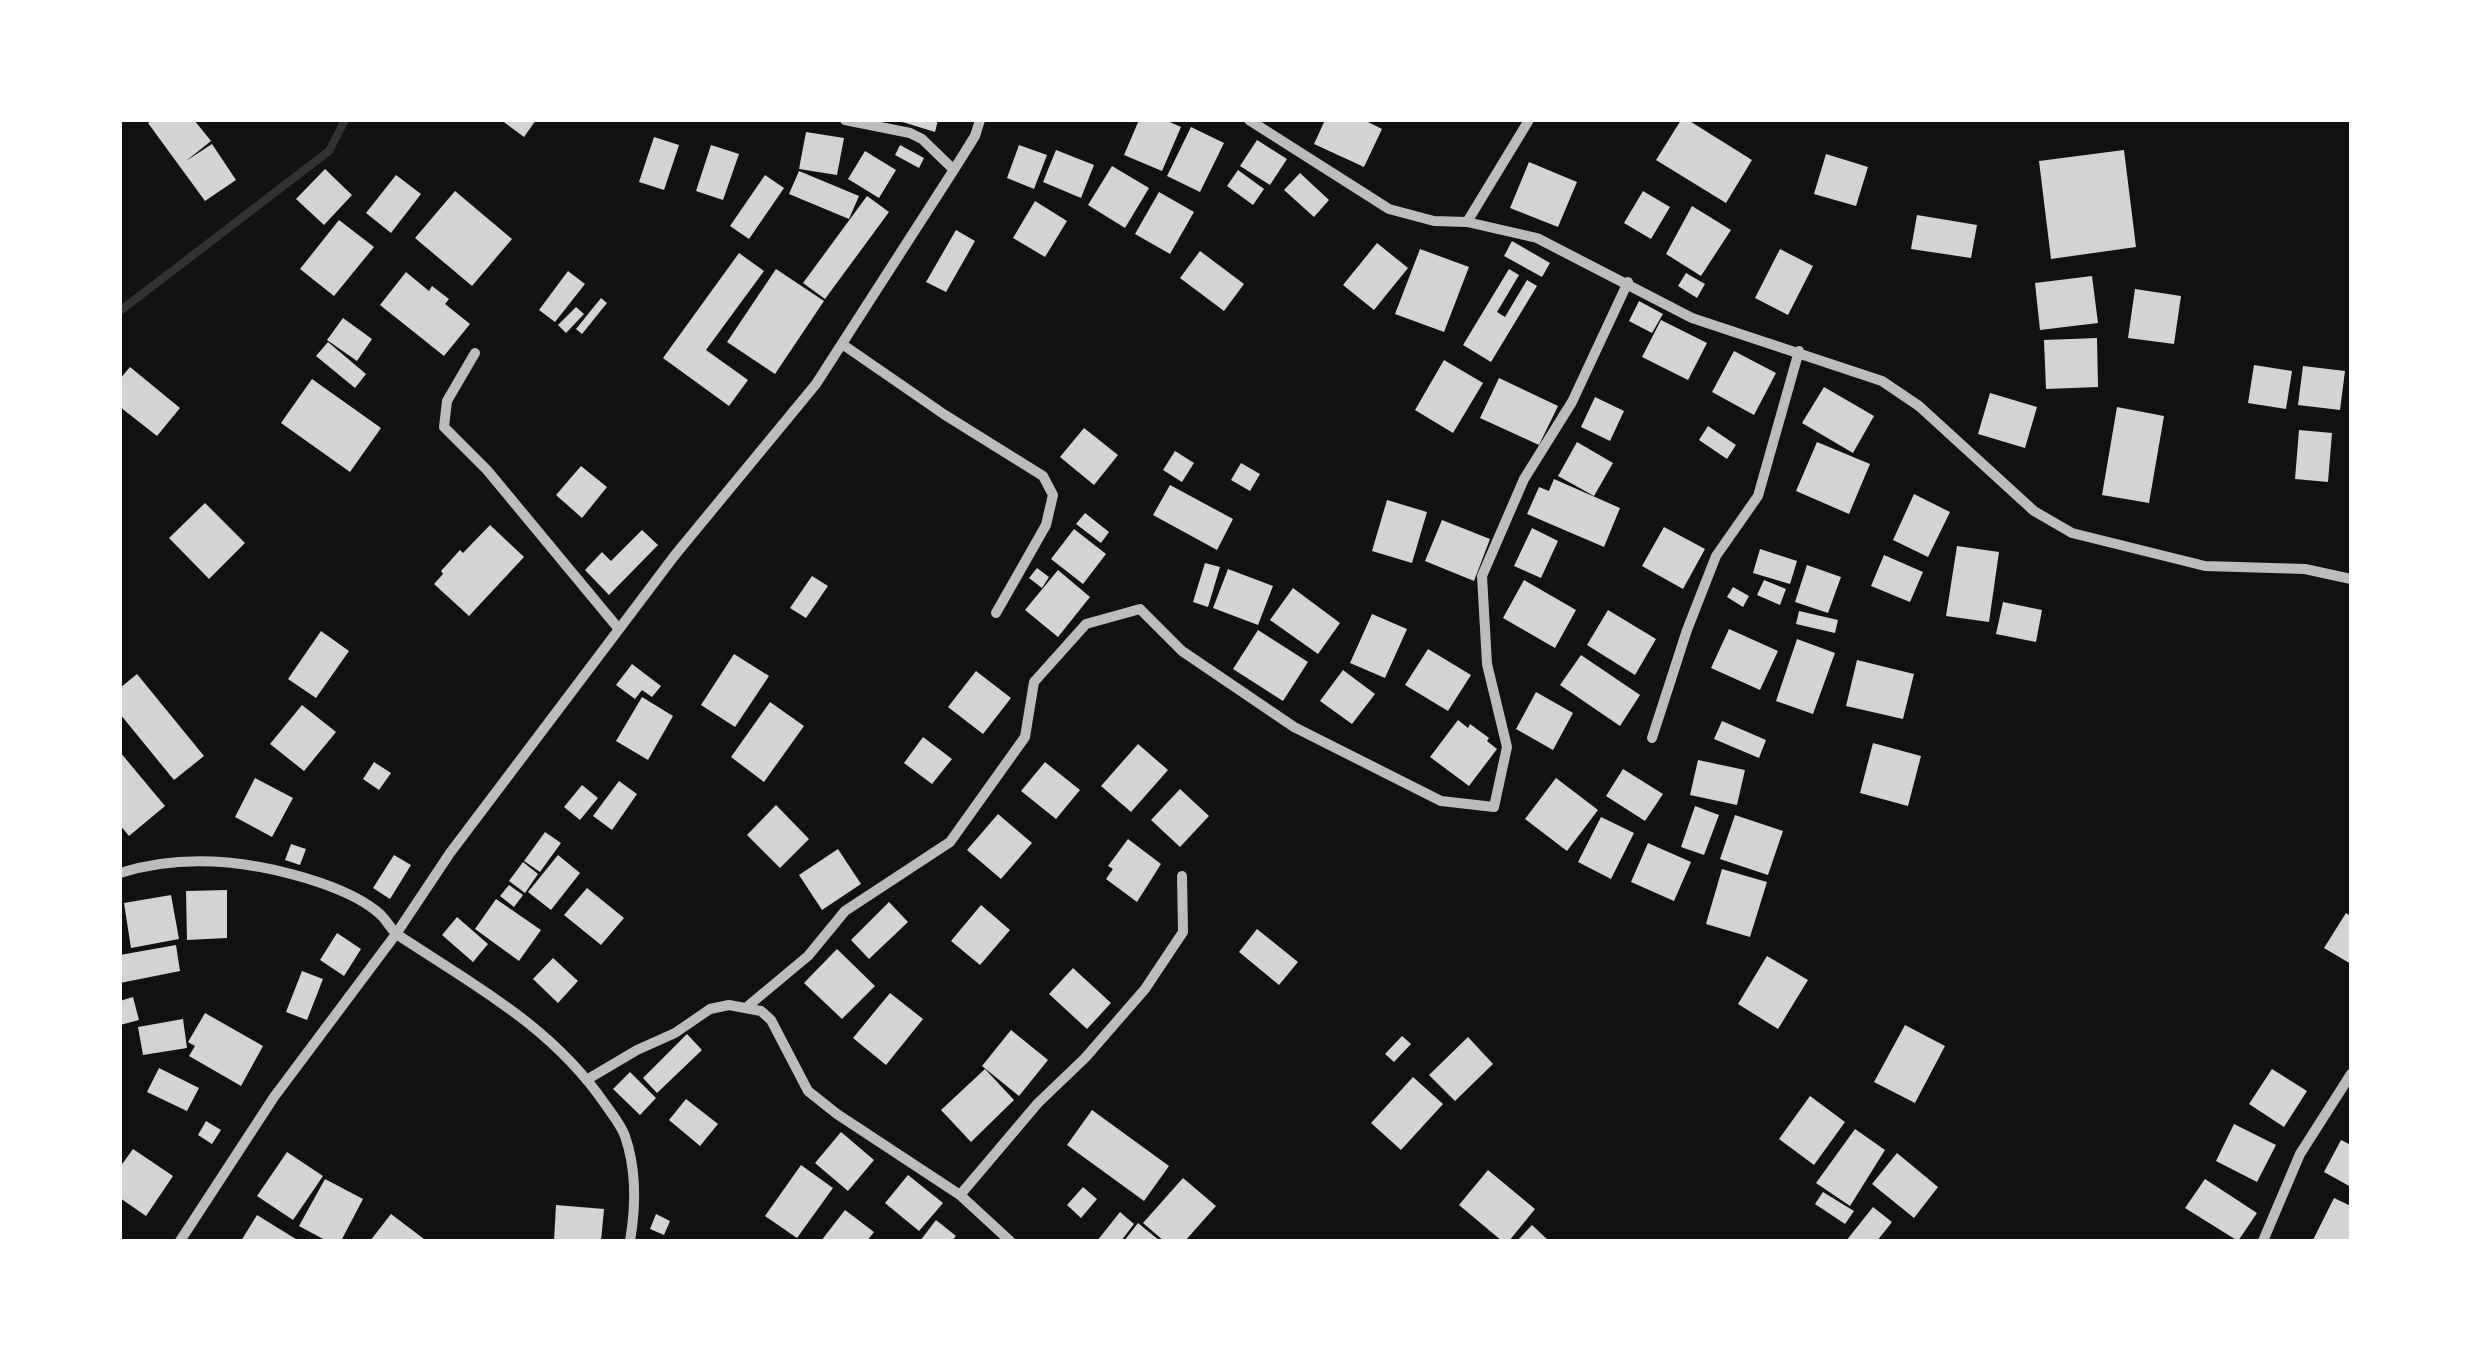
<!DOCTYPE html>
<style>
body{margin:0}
#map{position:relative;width:2471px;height:1361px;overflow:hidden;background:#111;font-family:Raleway,sans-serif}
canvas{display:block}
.frame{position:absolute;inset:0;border:122px solid #fff;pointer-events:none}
</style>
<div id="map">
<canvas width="2471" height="1361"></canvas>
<div class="frame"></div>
</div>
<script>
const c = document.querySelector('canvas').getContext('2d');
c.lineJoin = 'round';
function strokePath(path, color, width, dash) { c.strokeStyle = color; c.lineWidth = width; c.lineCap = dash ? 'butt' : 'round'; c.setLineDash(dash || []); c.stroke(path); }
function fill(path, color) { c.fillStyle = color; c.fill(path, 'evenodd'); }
strokePath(new Path2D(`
 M120,311l209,-160 16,-31`), '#333', 8);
fill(new Path2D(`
 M153,120h41l17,21 -25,20 26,-17 24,36 -31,21 -57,-78z
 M501,120h35l-12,17z
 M896,120h42l-3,12z
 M1139,120h26l16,7 -19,44 -38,-16z
 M1325,120h39l18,9 -18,38 -50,-23z
 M1681,120h7l64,40 -26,43 -70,-43z
 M1191,127l33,16 -24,49 -33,-16z
 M806,132l38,6 -7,37 -38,-6z
 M654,137l25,8 -15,45 -25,-8z
 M1257,140l30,19 -17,26 -30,-19z
 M711,145l28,9 -16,46 -27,-9z
 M900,145l24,13 -5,10 -24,-13z
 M1019,145l28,10 -13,34 -27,-11z
 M1056,150l38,15 -13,33 -38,-16z
 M2124,150l12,97 -85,12 -12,-98z
 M865,151l31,19 -17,28 -31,-19z
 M1826,154l42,13 -12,39 -42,-12z
 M1529,162l48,20 -19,45 -48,-19z
 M1112,166l37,22 -24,40 -37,-23z
 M325,169l27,26 -28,30 -28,-26z
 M1238,170l26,19 -11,16 -26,-19z
 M799,171l60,25 -10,23 -60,-25z
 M1300,173l29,27 -15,17 -30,-27z
 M396,175l25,19 -30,39 -25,-20z
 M765,175l19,13 -35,51 -19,-13z
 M455,191l57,48 -40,47 -57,-48z
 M1643,191l27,16 -19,32 -27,-16z
 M1159,192l35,20 -24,42 -35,-20z
 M867,196l22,16 -64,87 -22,-16z
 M1035,201l32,20 -22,36 -32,-19z
 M1692,206l39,24 -30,46 -35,-22z
 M1917,215l60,10 -6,33 -60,-9z
 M339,220l35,27 -40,49 -34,-27z
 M956,230l19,11 -29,51 -20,-10z
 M1512,241l38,22 -8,14 -38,-21z
 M1377,243l31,25 -34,42 -31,-25z
 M1420,249l49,18 -25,65 -49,-18z
 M1780,249l33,17 -25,49 -33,-17z
 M1200,251l44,33 -20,27 -44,-33z
 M739,253l25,18 -58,79 42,30 -19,26 -66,-48z
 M776,269l48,32 -49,73 -48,-32z
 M1509,269l10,6 -22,37 8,5 22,-37 10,6 -46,76 -28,-17z
 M568,271l17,13 -30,38 -16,-12z
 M406,272l23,19 3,-5 17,13 -4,5 25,20 -26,32 -64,-51z
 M1686,273l19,11 -8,14 -19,-12z
 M2092,276l6,47 -58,7 -5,-47z
 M2135,289l46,7 -7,48 -46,-6z
 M601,298l6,5 -25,31 -6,-5z
 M1639,301l24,13 -11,19 -23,-12z
 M576,307l8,7 -18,19 -8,-8z
 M343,318l29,21 -15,22 -30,-21z
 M1661,320l46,23 -19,37 -46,-23z
 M2097,338l1,49 -52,2 -2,-49z
 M328,342l38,32 -11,14 -39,-32z
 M1734,351l42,22 -22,42 -42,-23z
 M1444,360l39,23 -30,50 -38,-23z
 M2254,365l38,6 -6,38 -38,-6z
 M2303,366l42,5 -5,39 -42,-5z
 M130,367l50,41 -23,28 -37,-29v-28z
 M1499,378l59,28 -19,39 -59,-27z
 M312,379l69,49 -31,44 -69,-49z
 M1824,387l50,29 -21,37 -51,-30z
 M1990,393l47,14 -12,41 -47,-14z
 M1595,397l29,14 -14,30 -29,-14z
 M2117,407l47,9 -15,87 -47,-8z
 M1708,426l28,19 -9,14 -28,-19z
 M1084,428l34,27 -24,30 -34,-28z
 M2299,430l33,3 -4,49 -33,-3z
 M1577,442l36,21 -19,33 -36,-20z
 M1817,442l53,22 -21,50 -53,-23z
 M1175,451l19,12 -12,19 -19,-12z
 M1241,463l19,11 -10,17 -19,-11z
 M581,466l26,21 -25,31 -26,-23z
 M1554,479l66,29 -16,39 -77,-33 12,-27 10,4z
 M1170,485l63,34 -16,31 -64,-35z
 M1914,494l36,18 -22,45 -35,-17z
 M1387,500l40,12 -15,51 -40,-12z
 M205,503l40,40 -36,36 -40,-41z
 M1085,513l24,19 -8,11 -25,-19z
 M1442,520l48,19 -16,42 -49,-20z
 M490,525l34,32 -55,59 -35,-32 9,-10 -2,-3 19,-21 3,3z
 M1664,527l41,22 -22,40 -41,-23z
 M1532,528l26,13 -17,37 -27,-12z
 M1074,529l32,25 -23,30 -32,-25z
 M642,530l16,15 -49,50 -24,-25 17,-18 9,9z
 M1957,546l42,6 -10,70 -43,-6z
 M1760,549l37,12 -7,23 -37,-11z
 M1884,555l39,17 -13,30 -39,-16z
 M1205,563l15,4 -12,40 -15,-5z
 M1807,565l34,12 -13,36 -33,-11z
 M1037,568l12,9 -7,11 -13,-10z
 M1228,569l45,17 -15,39 -45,-17z
 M1058,570l32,27 -32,40 -33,-27z
 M812,576l16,10 -22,32 -16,-10z
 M1524,580l52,30 -21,38 -52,-30z
 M1764,580l22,9 -6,16 -23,-10z
 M1733,587l16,9 -6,11 -16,-10z
 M1293,588l47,35 -22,31 -48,-34z
 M2003,602l39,8 -6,32 -40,-8z
 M1608,610l48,29 -21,36 -48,-30z
 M1799,611l39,9 -3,13 -39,-9z
 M1372,614l35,15 -22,49 -35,-15z
 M1729,629l49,22 -18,39 -49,-22z
 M1258,630l50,32 -25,39 -50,-32z
 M321,631l28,20 -33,47 -28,-19z
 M1797,639l38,14 -22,61 -37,-13z
 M1428,649l43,26 -23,36 -43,-26z
 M734,654l35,22 -34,51 -34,-22z
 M1581,655l59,40 -20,31 -60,-41z
 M1857,660l57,14 -11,45 -57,-13z
 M632,664l29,22 -9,11 -10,-7 -7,9 -19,-14z
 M1343,670l32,24 -23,30 -32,-23z
 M976,671l35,27 -28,36 -35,-27z
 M137,674l67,82 -30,24 -54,-66v-26z
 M1536,692l37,21 -20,37 -37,-21z
 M642,697l31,19 -25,44 -32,-19z
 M770,702l34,24 -40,56 -33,-25z
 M302,705l34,27 -32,39 -34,-27z
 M1458,720l10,8 2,-4 19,14 -2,3 10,8 -28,37 -39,-29z
 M1722,721l44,19 -7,18 -45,-19z
 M923,737l29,22 -20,25 -28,-21z
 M1873,743l48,13 -13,50 -48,-13z
 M1138,744l30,26 -37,42 -30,-26z
 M120,752l45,54 -36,30 -9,-11z
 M1698,760l47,10 -8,35 -47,-10z
 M374,762l17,11 -12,17 -16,-11z
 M1045,762l35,28 -24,29 -35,-28z
 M1623,769l40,25 -18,27 -39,-25z
 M255,778l38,20 -21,39 -37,-20z
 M1556,778l42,32 -31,41 -42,-32z
 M619,781l18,13 -25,36 -19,-14z
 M582,785l16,13 -18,22 -16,-13z
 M1180,789l29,27 -29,31 -29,-27z
 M776,805l33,34 -29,29 -33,-33z
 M1695,806l24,9 -15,40 -23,-8z
 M998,814l34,29 -31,36 -34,-29z
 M1735,815l48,16 -15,44 -48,-16z
 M1601,817l33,16 -23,46 -33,-17z
 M545,832l16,11 -21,29 -16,-11z
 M1128,839l33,25 -24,38 -31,-23 7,-10 -5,-3z
 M1648,843l43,19 -17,39 -43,-19z
 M291,844l15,5 -6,16 -15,-5z
 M838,849l23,35 -39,26 -23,-35z
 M394,855l17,10 -21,34 -17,-11z
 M558,855l22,18 -29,37 -23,-18z
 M523,862l15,12 -13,19 -16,-12z
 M1722,869l45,13 -17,55 -44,-13z
 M509,885l14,10 -9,12 -14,-11z
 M587,888l37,30 -23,27 -37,-30z
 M227,890v48l-40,2 -1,-49z
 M171,895l8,44 -48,9 -7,-45z
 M496,899l45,31 -22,31 -44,-32z
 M889,902l19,20 -39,37 -18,-19z
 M981,905l29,25 -30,35 -29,-24z
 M2346,913l5,3v48l-27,-16z
 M457,917l31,27 -15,18 -31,-27z
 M1257,929l41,33 -19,23 -40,-33z
 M337,933l24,16 -17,27 -24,-16z
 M176,945l4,26 -60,12v-28z
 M837,949l38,37 -33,33 -38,-36z
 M1767,956l41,24 -30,49 -40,-25z
 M553,958l25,23 -20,22 -25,-24z
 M1073,968l38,35 -24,26 -38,-35z
 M302,971l21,8 -16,41 -21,-8z
 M890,993l33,26 -37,46 -33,-27z
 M133,997l6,23 -19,5v-24z
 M205,1013l58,33 -22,40 -52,-30 6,-10 -7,-4z
 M183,1019l4,29 -44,7 -5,-28z
 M1905,1025l40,21 -30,57 -41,-21z
 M1011,1030l37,30 -29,36 -37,-30z
 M687,1034l15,16 -45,43 -14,-15z
 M1402,1036l9,8 -17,18 -9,-8z
 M1468,1037l25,27 -38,37 -26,-26z
 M159,1068l40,20 -12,23 -40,-19z
 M985,1069l29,31 -43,42 -30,-32z
 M2272,1069l35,22 -23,36 -35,-23z
 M630,1072l26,26 -16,17 -27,-26z
 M1413,1077l30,27 -42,46 -30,-27z
 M1810,1096l35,26 -31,43 -35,-26z
 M686,1099l32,25 -18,22 -31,-26z
 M1092,1110l77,56 -25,35 -77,-56z
 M206,1121l15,9 -9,14 -14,-9z
 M2234,1124l42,21 -19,37 -41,-21z
 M1855,1129l30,21 -35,56 -34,-23z
 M841,1132l33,28 -26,31 -33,-28z
 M2341,1140l10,5v42l-27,-15z
 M133,1149l40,27 -27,40 -26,-18v-31z
 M287,1152l36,24 -30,44 -36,-24z
 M1897,1153l41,34 -24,31 -42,-34z
 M801,1165l32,23 -36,50 -32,-22z
 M1488,1170l47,39 -26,32h-7l-43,-36z
 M908,1175l35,28 -24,28 -34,-28z
 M1183,1178l33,28 -31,35h-21l-21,-18z
 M325,1179l38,20 -22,42h-14l-28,-15z
 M2205,1179l52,34 -19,28 -53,-33z
 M1083,1187l14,12 -16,19 -14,-13z
 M1823,1192l31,19 -9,13 -30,-20z
 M2334,1198l17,8v35h-35l-3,-1z
 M556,1205l48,4 -3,32h-47z
 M1873,1207l19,15 -15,19h-31z
 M845,1210l29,22 -7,9h-46z
 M1120,1212l14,12 -13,17h-24z
 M391,1214l33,25 -2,2h-52z
 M656,1214l14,7 -6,14 -14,-6z
 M257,1215l42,26h-58z
 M936,1220l20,16 -4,5h-32z
 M1138,1223l22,18h-36z
 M1532,1225l17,16h-32z`), '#d3d3d3');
strokePath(new Path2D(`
 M845,120l65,13 12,6 30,29h3
 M1249,120l140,89 45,12 33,1 70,16 155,80 190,63 37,25 115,105 38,22 133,33 100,3 46,10
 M1467,222l62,-102
 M842,344l103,71 98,61 10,19 -7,30 -50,88
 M475,353l-28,48 -3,26 43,43 131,158
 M1652,738l35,-108 29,-74 42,-60 41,-145
 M120,873c67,-21 135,-12 201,10 20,7 44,17 60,32 7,7 11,17 20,22 76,50 151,90 204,167 7,10 16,21 20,32 12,35 11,70 5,105
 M748,1006l60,-50 37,-45 105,-69 75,-105 9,-55 52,-58 54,-15 42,42 112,76 147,74 53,6 13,-60 -20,-83 -5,-88 42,-97 48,-77 56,-120
 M588,1079l49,-29 38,-17 35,-24 19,-4 32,6 10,9 37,71 29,23 123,81 50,46
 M960,1195l78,-92 47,-45 60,-69 38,-57 -1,-56
 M180,1241l94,-144 122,-163 54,-81 225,-298 141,-171 139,-216 20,-32 5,-16
 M2263,1241l37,-87 51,-80`), '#bcbcbc', 10);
</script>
